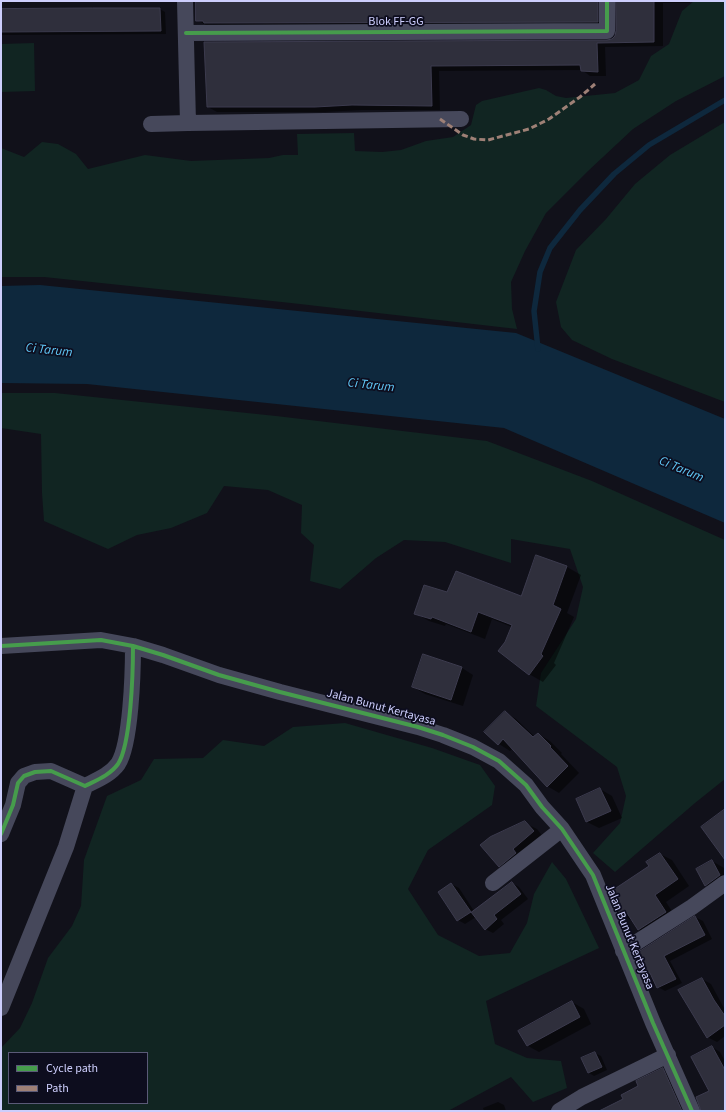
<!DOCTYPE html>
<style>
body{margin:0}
#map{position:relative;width:726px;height:1112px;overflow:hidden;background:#11111a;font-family:"Source Sans 3",sans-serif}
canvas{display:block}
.frame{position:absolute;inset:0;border:2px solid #cdcefc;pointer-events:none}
.legend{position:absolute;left:8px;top:1052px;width:140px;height:52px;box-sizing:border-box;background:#0d0d1e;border:1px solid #5a5a77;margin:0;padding:5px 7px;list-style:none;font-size:12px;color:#cdcefc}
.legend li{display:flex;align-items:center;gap:8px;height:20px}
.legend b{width:20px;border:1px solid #5a5a77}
</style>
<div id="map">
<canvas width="726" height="1112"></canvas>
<div class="frame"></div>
<ul class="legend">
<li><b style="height:5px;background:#469c4c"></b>Cycle path</li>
<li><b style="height:5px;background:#9e8076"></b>Path</li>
</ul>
</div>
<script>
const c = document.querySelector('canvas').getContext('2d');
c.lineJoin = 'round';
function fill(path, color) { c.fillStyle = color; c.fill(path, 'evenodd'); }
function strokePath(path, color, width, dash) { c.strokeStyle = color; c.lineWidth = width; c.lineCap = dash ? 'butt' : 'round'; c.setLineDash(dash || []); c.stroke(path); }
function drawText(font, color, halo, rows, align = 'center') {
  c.font = font + ' "Source Sans 3",sans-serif'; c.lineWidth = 3.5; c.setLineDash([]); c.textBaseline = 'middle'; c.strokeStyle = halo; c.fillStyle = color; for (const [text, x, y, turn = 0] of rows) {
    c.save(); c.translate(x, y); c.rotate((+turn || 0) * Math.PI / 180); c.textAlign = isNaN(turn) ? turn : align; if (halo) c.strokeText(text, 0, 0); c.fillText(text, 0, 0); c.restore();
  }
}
fill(new Path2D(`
 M694,1h31v75l-49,25 -43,28 -45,42 -42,42 -21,38 -14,31 1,27 5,20 -226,-26 -247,-26h-43v-129l23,9 18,-15 16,2 18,10 12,15 57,-14 46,6 78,-3 14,-3h15l-1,-21 57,-1 1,18 27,1 19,-2 25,-9 27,-4 18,-12 5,-20 6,-4 57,-13 7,2 10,6 10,2 49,-5 24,-13 12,-24 18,-12 13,-33z
 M34,43l1,48 -34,1v-48z
 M725,122v280l-113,-43 -40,-19 -11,-13 -5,-25 20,-52 30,-31 29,-35 35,-29z
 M1,393h54l221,23 211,25 105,40 133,59v239l-30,24 -80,69 -22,-19 27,-30 6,-27 -9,-29 -81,-61 5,-33 35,-54 7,-32 -13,-38 -59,-10v24l-66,-21 -41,-2 -28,18 -36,31 -30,-8 4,-36 -13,-12 1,-28 -34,-15 -44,-4 -17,27 -36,15 -34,7 -29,14 -64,-28 -2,-28 -1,-59 -40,-6z
 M345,723l87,25 48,17 15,21 -3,19 -64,45 -20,39 30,46 41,21 31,-3 17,-30 7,-29 18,-32 14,17 33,69 -113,53 9,43 32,14 34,3 6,27 -34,14 -22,-25 -63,34h-447v-63l19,-20 12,-25 16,-45 24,-32 9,-20 3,-46 23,-64 34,-16 13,-21 49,-1 20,-18 41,6 29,-19zM9,1053h138v50h-138z`), '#112522');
fill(new Path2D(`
 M40,285l476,48 209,86v104l-221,-95 -417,-44 -86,-1v-97z`), '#0e283d');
fill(new Path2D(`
 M197,1h410l-1,25 -400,-1 -9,-5z
 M617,1h73v2h-27v43l-58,1 1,29h-16l-8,-6 -143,1 1,39h-79l-37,2h-107l-9,-5 -3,-64 402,-1 6,-2 3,-3z
 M160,9l5,3 1,22 -165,1v-25z
 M536,556l31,11 14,8 -14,38 7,4 -20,46 2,2 -13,17 -14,-8 -24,-32 7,-15 -20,-8 -7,20 -39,-15 -1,2 -16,-5 -14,-8 33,-20 73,4z
 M462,668l11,7 -10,31 -38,-12 -12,-7z
 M505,712l11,7 19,18 3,-3 12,7 12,12 -1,1 18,19 -20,20 -12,-7 -34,-38 -3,3 -11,-7z
 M600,789l12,7 10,22 -23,10 -12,-6 -10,-22z
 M525,823l12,6 7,9 -33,34 -12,-6z
 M660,854l12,6 17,26 -23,16 11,17 -27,17 -11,-7 -5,-7 -11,-7 28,-49z
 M712,861l12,7 1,2v16l-8,6 -11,-7z
 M512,883l7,4 9,12 -27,21 3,4 -11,9 -8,-4 -9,-12 -11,7 -7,-4 -7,-36 8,4 15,23z
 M695,917l8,4 9,18 -42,22 12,22 -17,8 -7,-4 -5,-10 -6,-3z
 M702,979l9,5 14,26v26l-8,6 -10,-5z
 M572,1002l12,7 7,15 -52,28 -11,-6 -9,-15z
 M712,1047l8,5 5,9v50h-17l2,-20z
 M595,1053l6,3 6,14 -13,6 -5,-3z
 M661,1070l9,5 15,36h-84l24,-11 15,-14z
 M498,1102l6,3 2,6h-22l-1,-3z`), '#0007');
strokePath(new Path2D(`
 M538,349l-4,-38 6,-39 10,-24 30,-38 34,-36 35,-29 76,-45`), '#0e283d', 5.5);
const building = new Path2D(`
 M196,1h402v21l-394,1 -1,-2h-7z
 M616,1h38v41l-57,1 1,29 -17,-1 -1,-6 -149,1 1,40 -80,-1 -37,2h-108l-3,-65 403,-2 5,-1 3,-3 1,-5z
 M93,8h67l1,23 -160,1v-23z
 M536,555l31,11 -14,39 8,4 -20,45 2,2 -14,19 -31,-24 7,-9 7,-17 -34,-13 -7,20 -39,-15 -1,2 -17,-5 10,-29 23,7 9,-21 65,25z
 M423,654l39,13 -11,33 -39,-13z
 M505,711l28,26 5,-4 13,13 -1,1 18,19 -21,21 -44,-48 -5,6 -14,-13z
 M600,788l11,23 -25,11 -10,-23z
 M725,809v51l-24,-33z
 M525,821l9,10 -21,18 3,4 -17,14 -19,-22 10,-8z
 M660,853l18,26 -23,16 11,17 -28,18 -11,-17 -5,3 -6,-9 -6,-15 39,-26 -3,-4z
 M712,860l8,15 -15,11 -9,-17z
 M512,882l9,12 -27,21 3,4 -12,11 -14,-18 -14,9 -19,-29 13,-9 20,29z
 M695,916l10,19 -41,21 12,23 -19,9 -7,-15 -4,1 -10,-20z
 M702,978l12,22 11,16v9l-18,13 -29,-48z
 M572,1001l8,16 -53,29 -9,-15z
 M712,1046l13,24v41h-24l-5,-14 13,-6 -18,-34z
 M595,1052l7,15 -14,6 -7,-15z
 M663,1068l19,43h-83l24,-12 -2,-4 17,-9 -2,-5z`);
fill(building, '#2f2f3c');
strokePath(building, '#3c3b4e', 1);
strokePath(new Path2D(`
 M185,1l3,122 273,-4
 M186,33l421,-2v-30
 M151,124l37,-1
 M1,646l100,-6 32,6 30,9 56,20 61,17 138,35 25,8 30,12 26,14 27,24 16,22 20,22 31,46 60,148 39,88
 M1,834l12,-29 5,-22 6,-7 11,-4 16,-1 34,15c12,-6 25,-11 33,-22 13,-20 15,-92 15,-118
 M493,883l69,-54
 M623,951l69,-44 33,-24
 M1,1008l65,-161 19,-61
 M559,1111l23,-14 86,-42`), '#46485b', 16);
strokePath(new Path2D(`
 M440,119l23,16 11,4 14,1 41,-11 20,-10 31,-22 15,-13`), '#9e8076', 3, [6, 3]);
strokePath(new Path2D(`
 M186,33l421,-2v-30
 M1,646l100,-6 32,6 30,9 56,20 61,17 138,35 25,8 30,12 26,14 27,24 16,22 20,22 31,46 60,148 39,88
 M1,834l12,-29 5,-22 6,-7 11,-4 16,-1 34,15c12,-6 25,-11 33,-22 13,-20 15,-92 15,-118`), '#469c4c', 4);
drawText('12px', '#cdcefc', '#0d0d1e', [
 ["Blok FF-GG",396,22],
 ["Jalan Bunut Kertayasa",381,708,15],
 ["Jalan Bunut Kertayasa",629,937,68]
]);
drawText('italic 13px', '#60c8f7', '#0d0d1e', [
 ["Ci Tarum",49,351,6],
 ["Ci Tarum",371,386,6],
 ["Ci Tarum",681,470,23]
]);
</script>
